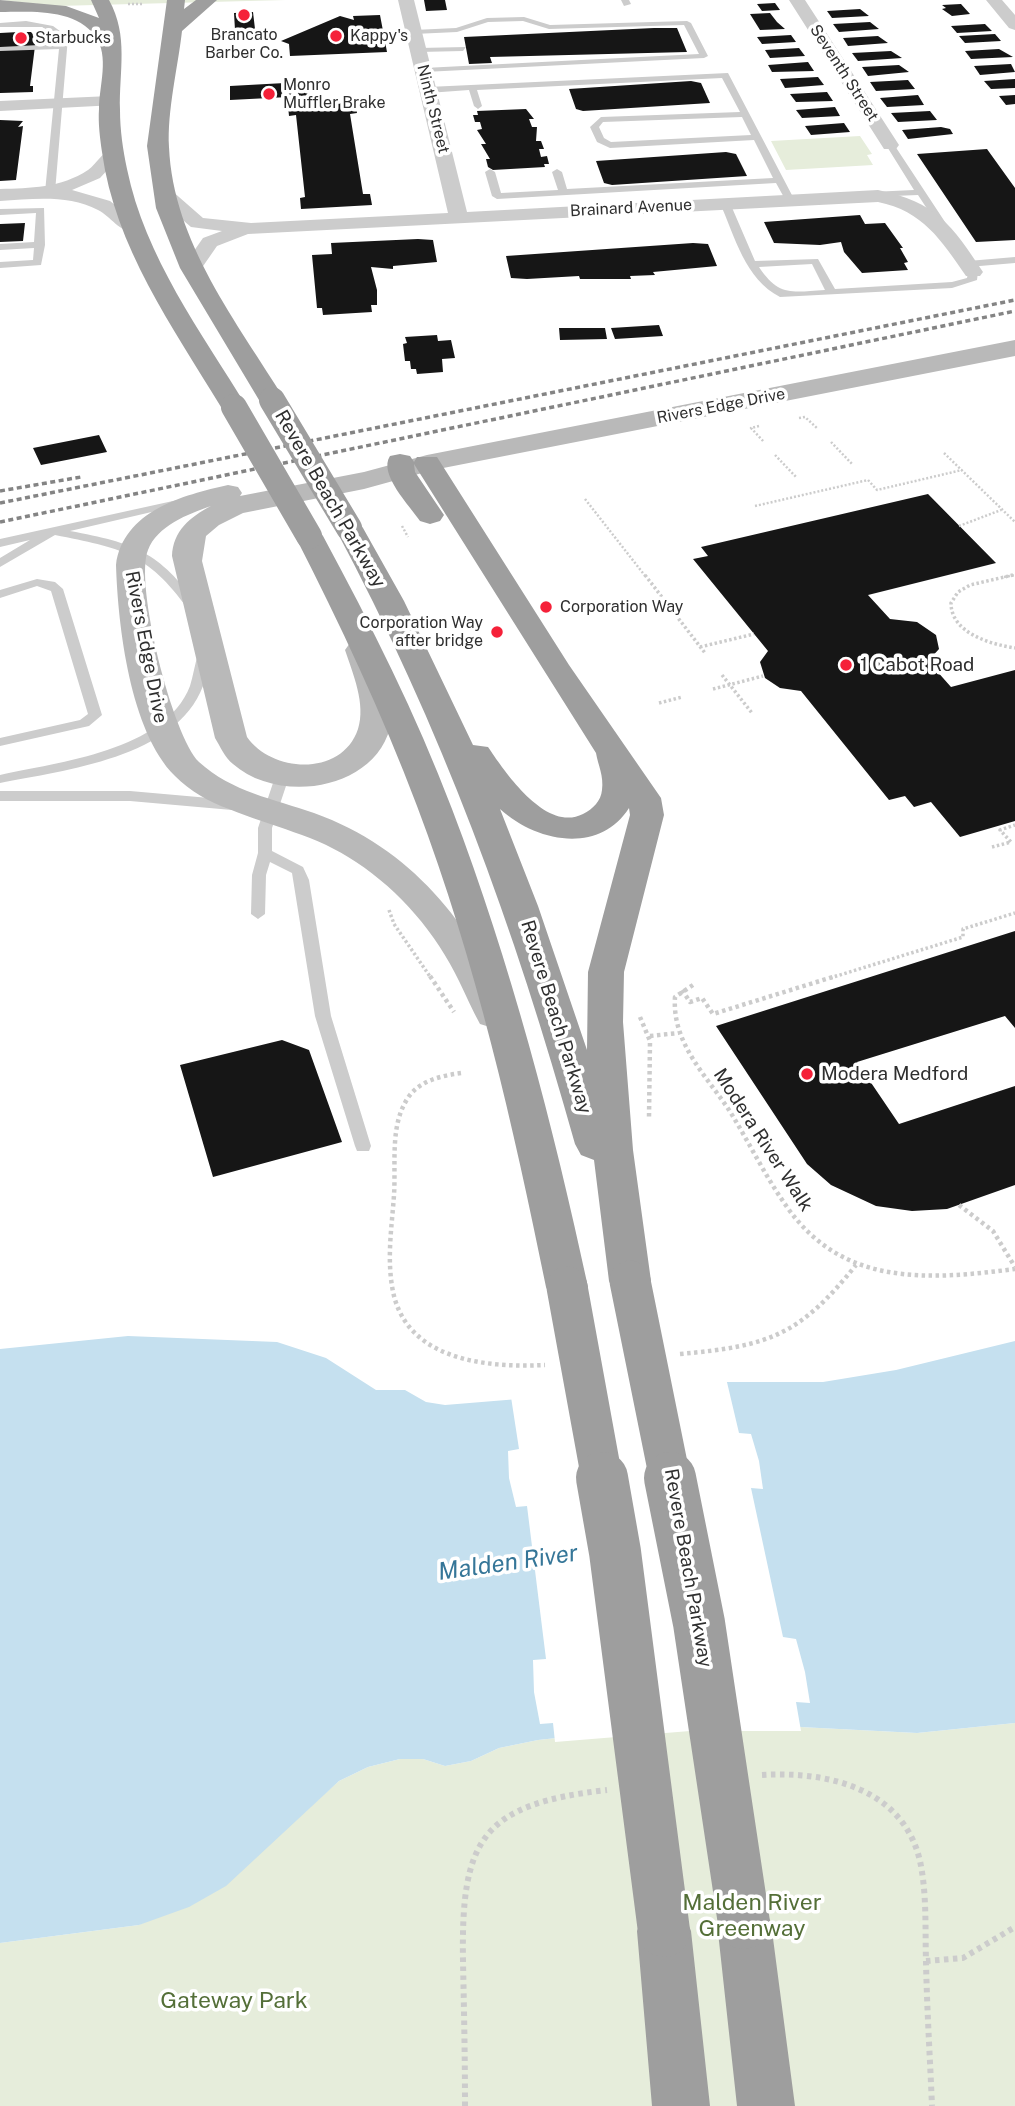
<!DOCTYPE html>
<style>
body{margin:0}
canvas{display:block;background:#fff}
</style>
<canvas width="1015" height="2106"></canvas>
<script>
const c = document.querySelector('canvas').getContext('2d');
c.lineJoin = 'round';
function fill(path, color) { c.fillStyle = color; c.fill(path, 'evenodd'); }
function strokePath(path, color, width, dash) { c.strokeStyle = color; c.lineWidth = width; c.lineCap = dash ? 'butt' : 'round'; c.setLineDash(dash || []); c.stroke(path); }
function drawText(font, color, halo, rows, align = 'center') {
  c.font = font + ' "Public Sans",sans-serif'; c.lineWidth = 7; c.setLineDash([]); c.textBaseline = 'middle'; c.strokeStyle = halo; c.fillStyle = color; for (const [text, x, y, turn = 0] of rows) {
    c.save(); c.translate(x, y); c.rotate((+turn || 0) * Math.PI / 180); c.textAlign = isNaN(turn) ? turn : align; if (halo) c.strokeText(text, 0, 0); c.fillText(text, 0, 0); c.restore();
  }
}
fill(new Path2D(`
 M0,0h286l-229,6z
 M860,136l12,18 -5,1 6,10 -87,5 -15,-29z
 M1015,1723v383h-1015v-163l139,-18 165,-113 35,-31 29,-14 32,-8h23l22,7 26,-5 28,-13 39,-8 74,-8 149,-7 156,8z`), '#e6eddb');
fill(new Path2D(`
 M128,1336l149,6 49,16 50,32h29l21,12 19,3 281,-23h97l73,-12 119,-29v382l-98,10 -156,-8 -149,7 -74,8 -39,8 -28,13 -26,5 -22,-7h-23l-32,8 -29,14 -113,105 -37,21 -50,18 -139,18v-594z`), '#c5e0ef');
fill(new Path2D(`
 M726,1378l13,55 12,1 8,27 4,28 -12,-1 32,149 13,2 9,33 5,31 -14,-1 5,29h-111l-135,11 -2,-19 -13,1 -6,-32 -1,-32 13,-1 -19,-153 -11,1 -7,-29 -1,-27 11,-2 -8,-52z`), '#fff');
fill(new Path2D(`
 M424,0h21l2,10 -21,1z
 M775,3l5,7 -18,1 -5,-7z
 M961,4l9,10 -18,2 -10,-7 4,-1 -4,-3z
 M860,9l9,7 -37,2 -5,-7z
 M253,12l2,17 -20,1 -1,-17z
 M770,13l7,9 8,7 -25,1 -10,-16z
 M380,15l7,37 -97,4 -1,-12 -8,-3 59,-25 14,4 -1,-4z
 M870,22l9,7 -40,3 -6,-8z
 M985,24l7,7 -35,2 -6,-7z
 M654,28h23l10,24 -197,5 2,6 -23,1 -5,-27z
 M19,32h12l5,6 -6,48h3v6l-33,1v-60z
 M995,34l6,7 -36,2 -6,-7z
 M791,35l5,7 -34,2 -5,-7z
 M878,36l10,7 -40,3 -5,-8z
 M799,48l6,8 -35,2 -5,-8z
 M999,49l14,8 -42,2 -6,-8z
 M891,51l11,7 -44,3 -6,-8z
 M808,62l6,9 -42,1 -4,-7z
 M1011,64l4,8 -35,3 -6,-9z
 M899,65l10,7 -41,4 -6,-9z
 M818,77l6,8 -39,3 -5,-9z
 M1015,79v9l-24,1 -7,-8z
 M908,80l7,9 -39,2 -6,-9z
 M691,81l10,2 9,20 -127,8 -7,-2 -7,-20z
 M285,83l1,8 21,-1 1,6 -78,4v-14z
 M827,92l6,9 -37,1 -6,-8z
 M918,95l6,10 -37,2 -7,-9z
 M1015,95v9l-9,1 -7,-9z
 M355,102l2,11 -7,1 13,80h7l2,11 -71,4 -1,-11 5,-1 -9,-82 -7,1 -1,-10z
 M835,107l5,9 -38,2 -6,-8z
 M526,109l8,10h-5l3,8h5l-1,14h5l3,8h-5l2,8 6,-1 2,8h-5l1,3 -52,3 -5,-3 -2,-8h4l-9,-15h5l-9,-14 5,-1 -2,-7h-5l-2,-7h5l-1,-4z
 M930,111l7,9 -39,2 -7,-9z
 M0,120l23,1 -5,6 5,-1 -7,54 -16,1z
 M844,123l6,9 -39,3 -6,-9z
 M941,127l9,2 3,5 -45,5 -6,-9z
 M987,149l28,39v52l-39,2 -59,-88z
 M726,152l10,2 11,22 -135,9 -8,-2 -8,-22z
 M860,215l5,9 20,-1 18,25h-3l8,14 -4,1 4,7 -46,3 -18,-21 -3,-10 -21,3 -46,-2 -10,-21z
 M25,223l-2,18 -23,1v-18z
 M418,239l15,1 4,22 -44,4v3l-22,-2 6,23v15h-6l1,7 -49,3 -1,-7h-5l-5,-53 20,-1 -1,-11z
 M693,243l15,1 9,22 -64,6 2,3 -25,1 1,3h-51l-1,-3 -52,3 -16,-1 -5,-22z
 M659,325l4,11 -48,3 -4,-11z
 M559,328h46l2,11 -47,1z
 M437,335l1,6 13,-1 4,18 -13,1 1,13 -26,2 -1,-5h-5l-1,-8h-5l-2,-17 4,-1 -2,-6z
 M99,435l8,17 -66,13 -8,-17z
 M928,494l68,69 -128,32 22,24 27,3 19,13 3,14 -11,12 23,26 64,-17v151l-55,16 -29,-35 -17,5 -9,-11 -16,4 -88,-109 -21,-3 -15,-10 -5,-16 8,-11 -75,-92 15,-3 -7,-9z
 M1015,931v97l-10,-12 -148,46 42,62 116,-38v99l-68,24 -35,2 -36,-5 -45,-21 -24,-21 -91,-138z
 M282,1040l27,10 33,92 -129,35 -33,-112z`), '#161616');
strokePath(new Path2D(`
 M128,4h15
 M799,418l6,-1 13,12
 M759,426l-8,2 13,14
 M831,442l22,23
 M944,453l71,69
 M775,455l22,23
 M585,499l61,78
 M755,506l113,-26 9,10 85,-20
 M402,526l6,11
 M959,526l42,-16
 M1004,577l11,-2`), '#ccc', 2.5, [2, 2]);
strokePath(new Path2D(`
 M645,575l60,78
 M1013,575l-43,10 -12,7 -7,11c0,30 39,41 64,45
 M700,647l54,-13
 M722,675l30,38
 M713,689l50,-13
 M659,703l23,-6
 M992,847l19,-5 -11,-12 15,-5
 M389,910l5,14 37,54
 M830,978l133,-41v-8l52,-16`), '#ccc', 3.5, [2.5, 2.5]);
strokePath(new Path2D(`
 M430,976l24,36
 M693,985l-18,12c-3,46 30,77 54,113 20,32 36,66 58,97 56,80 141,73 228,62
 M682,990l8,12 12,-4 11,16 123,-38
 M640,1017l10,24 -1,76
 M650,1036l28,-3
 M461,1073c-21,3 -44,8 -55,28 -16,27 -10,64 -12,94 -2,30 -7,60 -2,91 11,74 92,82 153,79
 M959,1205l34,26 22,36
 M680,1354c89,-8 119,-18 176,-89`), '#ccc', 4.5, [3.5, 3.5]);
strokePath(new Path2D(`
 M762,1775c65,-4 141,13 158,86 7,33 5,67 6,101 1,48 4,96 6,144
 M926,1961l37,-3 52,-31
 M465,2106c0,-48 -1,-97 -2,-145 -2,-121 18,-157 144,-171`), '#ccc', 6, [4.5, 4.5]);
fill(new Path2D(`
 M621,0h8l2,4 -7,2z
 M524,17l26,8 137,-4 4,2 17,33 -4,2 -280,14 -4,-2 4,-2 275,-14 -15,-29 -135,4 -26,-8 -35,1 -31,10 -43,2 -4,-2 4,-2 42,-2 31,-10z
 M26,21l27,5 15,11 -13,155 -5,3 -5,-3 14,-143 -59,2v-4l59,-3 1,-6 -18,-11h-42v-4z
 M466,47l-3,4 -44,1 -4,-2 4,-2z
 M728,73l66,126 -2,2h-6l-10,-18 -279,16 -5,-3 -7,-24 5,-3 5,3 6,21 57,-3 -6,-18 5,-3 5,3 5,17 206,-11 -19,-38 -144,8 -13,-6 -7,-15 11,-10 139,-5 -18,-34 -245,12 5,16 -4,3 -4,-3 -5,-16 -41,3 -4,-3 4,-3zM742,117l9,18 -140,7 -7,-4 -5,-11 4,-5z
 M887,143h6l54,82 -2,2h-6l-21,-32 -50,2 -2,-2 5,-3 43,-2 -28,-45z
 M725,200l5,3 25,58 63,-2 17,30 117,-7 15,-4 1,-6 5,-3 5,3 -1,8 -25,8 -172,9c-35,-18 -45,-60 -60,-94zM812,264l13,26c-33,2 -46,7 -66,-23z
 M44,208l1,37 -4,20 -41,3v-6l33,-2 1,-12 -34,2v-6l34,-2 2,-29 -36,2v-6z
 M1015,257v6l-47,4 -5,-3 5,-3z
 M182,499l4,1v4l-116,27c64,12 89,20 128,75l-2,3h-8c-41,-57 -68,-61 -133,-74l-55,32v-9l30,-18 -30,7v-8z
 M37,579l18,3 8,7 39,126 -13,11 -89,20v-8l80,-18 8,-6 -37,-123 -14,-5 -37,12v-8z
 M204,650l6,4c-2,10 -4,22 -7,32 -27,72 -138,84 -203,97v-8c58,-13 165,-24 190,-89 3,-10 5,-22 8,-32z
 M283,770l7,4 -18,54v23l31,16 6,13 22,136 40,130 -2,5h-12l-2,-5 -40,-130 -23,-143 -22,-11 -4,13 -1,39 -7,5 -7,-5 1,-39 6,-22v-25l18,-54z
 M0,791h130l102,9 7,5 -7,5 -102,-9h-130z`), '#ccc');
fill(new Path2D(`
 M398,0h16l53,212 411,-22c58,12 74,35 105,82l-3,4h-14c-25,-36 -43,-65 -88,-74l-630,32 -31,12 -18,26h-14l-3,-4 21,-30 19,-7 -31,-4 -34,-29 -2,-4 2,-4h14l32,28 48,5 197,-10z
 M789,0h16l94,145 -3,4h-12z
 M986,0h16l13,15v15l-6,-2z
 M110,96l9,5 -3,4 -116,6v-10z
 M113,149l9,5 -22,24 -28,12 38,11 29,23 2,4 -2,4c-17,4 -27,-15 -41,-22 -30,-16 -66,-11 -98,-9v-12c30,-1 61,-1 88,-19 9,-6 13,-18 25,-21z`), '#ccc');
fill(new Path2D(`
 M1015,340v16l-582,114 -69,19 -121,24 -24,12 -13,11 -4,25 45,176c25,36 95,40 111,-8 8,-25 -5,-55 -13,-79l5,-7 11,-2 11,2 5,7c8,23 20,53 13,78 -17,63 -112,76 -157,36 -8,-6 -13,-18 -18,-26l-43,-182c1,-25 18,-39 39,-50 -23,8 -54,20 -63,44 -14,34 25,187 51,212 33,30 75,37 115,51 98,35 155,110 198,201l-6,10 -13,4 -13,-4c-8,-14 -14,-29 -21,-43 -23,-48 -59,-90 -103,-119 -39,-27 -84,-35 -127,-53 -20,-7 -39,-18 -54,-33 -45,-45 -57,-150 -59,-211 7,-54 67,-70 112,-80l10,2 4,6 -2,3 124,-24 63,-17z`), '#b9b9b9');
fill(new Path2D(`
 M0,0l66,6 33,12 -8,-18h18c20,36 10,71 11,110 0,20 3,40 7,59 18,88 74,163 120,238l-4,6h-18l-4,-6c-49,-81 -106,-160 -119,-255 -2,-14 -4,-29 -3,-43 0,-23 11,-53 -4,-73 -20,-28 -65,-24 -95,-24z
 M167,0h18l-1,9 12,-9h21l-35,31c-4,36 -15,80 -13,116 4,95 68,175 116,253l-4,6h-18l-4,-6 -79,-132 -24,-60 -9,-62z
 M400,454l10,2 4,6 3,-5h20l132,208 92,133 3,17 -40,157 -1,50 10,128 18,131 -6,13 -15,5 -15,-5 -6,-13 -15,-121 -13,-5 -6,-11c-60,-216 -134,-418 -240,-616l4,-6 10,-3 10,3 4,6 41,73 69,144 15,2c17,25 58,86 95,67 10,-5 18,-13 19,-24 2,-14 -4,-25 -6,-37l-182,-289 1,8 29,43 -4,6 -10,3 -10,-3c-10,-15 -42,-47 -30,-65zM629,808l1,7 -42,157 -1,78 -49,-144 -38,-97c36,33 99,46 129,-1z
 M309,527l10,3 4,6c48,89 93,178 129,273 59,155 101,315 136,478l-6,13 -15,5 -15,-5 -6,-13c-33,-163 -70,-325 -129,-481 -35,-93 -77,-182 -122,-270l4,-6z
 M744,1896l19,8 8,19 24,183h-58l-20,-183 8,-19z
 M664,1904l19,8 8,19 19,175h-58l-15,-175 8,-19z`), '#9e9e9e');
strokePath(new Path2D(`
 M0,491l81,-14
 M0,503l1015,-203
 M0,522l1015,-211`), '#848484', 3.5, [5, 3.5]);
strokePath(new Path2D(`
 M272,400l77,128
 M234,407l75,129`), '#9e9e9e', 26);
strokePath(new Path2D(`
 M630,1281l40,198
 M567,1287l35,192`), '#9e9e9e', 41);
strokePath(new Path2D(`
 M602,1478l13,74 49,379
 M670,1478l29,145 45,300`), '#9e9e9e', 52);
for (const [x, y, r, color] of [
 [244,15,7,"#f52139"],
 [336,36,7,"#f52139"],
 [21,38,7,"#f52139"],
 [269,94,7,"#f52139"],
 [546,607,7,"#f52139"],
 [497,632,7,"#f52139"],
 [846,665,7,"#f52139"],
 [807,1074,7,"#f52139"]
]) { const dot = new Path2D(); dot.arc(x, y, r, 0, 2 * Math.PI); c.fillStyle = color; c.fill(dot); strokePath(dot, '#fff', 2.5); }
drawText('16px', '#2f2f2f', '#fff', [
 ["Brancato",244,35,"center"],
 ["Barber Co.",244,53,"center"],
 ["Kappy's",350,36],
 ["Starbucks",35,38],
 ["Monro",283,85],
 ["Muffler Brake",283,103],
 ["Corporation Way",560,607],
 ["Corporation Way",483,623,"right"],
 ["after bridge",483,641,"right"]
], 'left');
drawText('16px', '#2f2f2f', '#fff', [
 ["Seventh Street",844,73,57],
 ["Ninth Street",433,109,76],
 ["Brainard Avenue",631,208,-3],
 ["Rivers Edge Drive",721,406,-11]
]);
drawText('19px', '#2f2f2f', '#fff', [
 ["Revere Beach Parkway",330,499,60],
 ["Rivers Edge Drive",146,647,79],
 ["Revere Beach Parkway",556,1017,73],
 ["Modera River Walk",763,1140,57],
 ["Revere Beach Parkway",688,1568,80]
]);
drawText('19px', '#2f2f2f', '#fff', [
 ["1 Cabot Road",860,665],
 ["Modera Medford",821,1074]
], 'left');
drawText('23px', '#546f38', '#fff', [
 ["Malden River",752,1903],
 ["Greenway",752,1929],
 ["Gateway Park",234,2001]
]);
drawText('italic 24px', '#357698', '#fff', [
 ["Malden River",508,1563,-8]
]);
</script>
